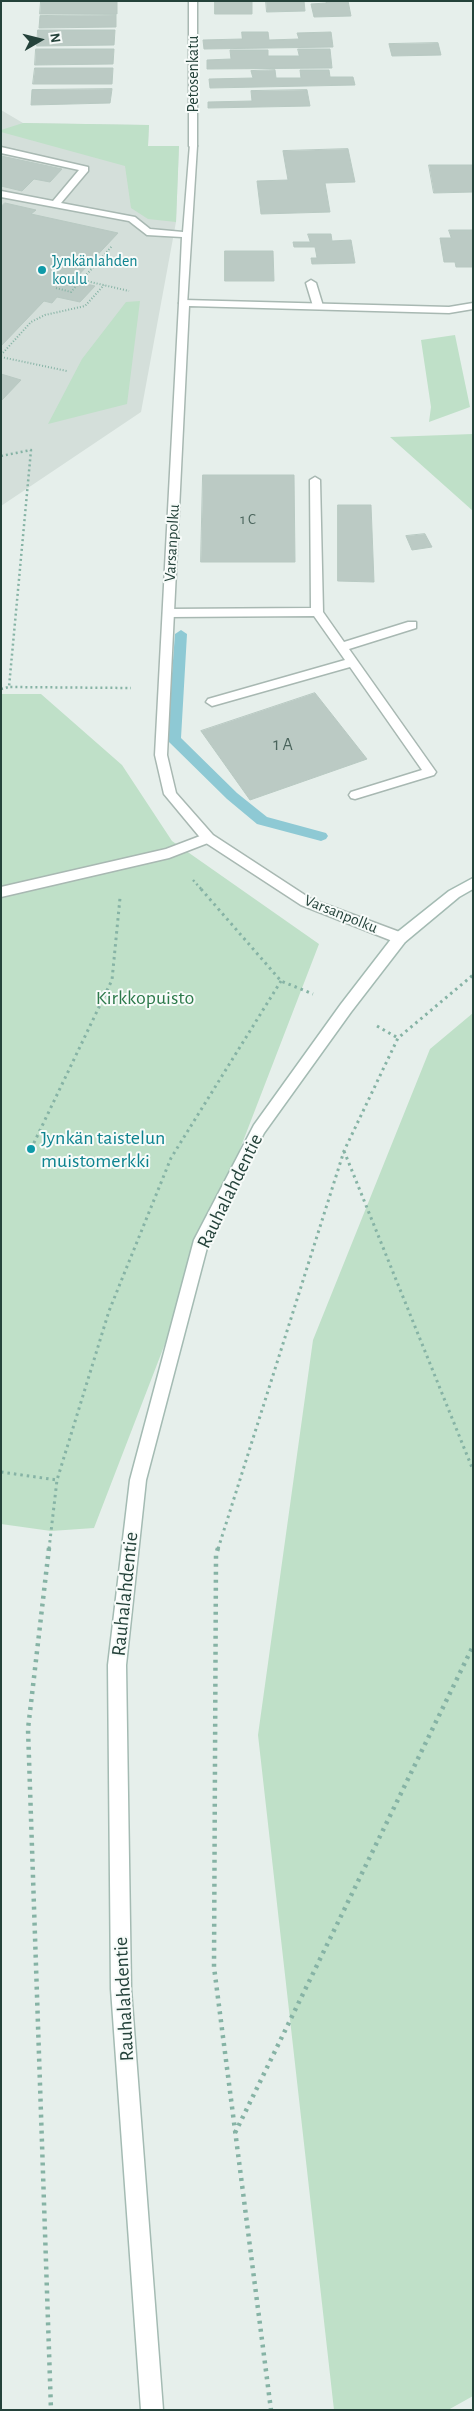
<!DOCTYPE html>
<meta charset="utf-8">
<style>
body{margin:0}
#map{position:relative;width:474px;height:2411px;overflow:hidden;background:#e6efeb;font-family:"Alegreya Sans",sans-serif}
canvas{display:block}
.frame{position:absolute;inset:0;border:2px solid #24423a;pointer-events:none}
.north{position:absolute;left:15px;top:15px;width:50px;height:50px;-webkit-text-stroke:4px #f7fbf9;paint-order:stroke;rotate:82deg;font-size:14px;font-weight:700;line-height:20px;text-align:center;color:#24423a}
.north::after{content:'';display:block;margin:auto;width:18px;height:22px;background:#24423a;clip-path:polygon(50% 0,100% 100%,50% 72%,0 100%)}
</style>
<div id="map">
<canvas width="474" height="2411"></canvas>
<div class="frame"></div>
<div class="north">N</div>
</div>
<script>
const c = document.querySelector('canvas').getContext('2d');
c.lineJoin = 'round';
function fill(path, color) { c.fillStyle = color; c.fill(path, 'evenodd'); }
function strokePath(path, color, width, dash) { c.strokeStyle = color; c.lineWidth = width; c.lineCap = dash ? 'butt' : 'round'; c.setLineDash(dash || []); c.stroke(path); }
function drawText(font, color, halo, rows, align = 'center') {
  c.font = font + ' "Alegreya Sans",sans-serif'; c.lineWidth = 4; c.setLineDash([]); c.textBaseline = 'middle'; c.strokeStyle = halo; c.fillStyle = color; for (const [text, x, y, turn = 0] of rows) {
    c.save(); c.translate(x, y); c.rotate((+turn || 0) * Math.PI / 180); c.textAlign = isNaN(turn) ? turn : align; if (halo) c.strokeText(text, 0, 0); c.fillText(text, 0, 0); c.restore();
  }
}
fill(new Path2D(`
 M1,110l22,13 126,2 -1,21h31l-3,76 -35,190 -140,94z`), '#d4dfda');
fill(new Path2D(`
 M23,123l126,2 -1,21h31l-3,76 -28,-3 -17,-11 -6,-42 -124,-34v-2z
 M140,301l-13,103 -79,20 34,-65 44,-57z
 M455,335l15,72 -41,15 2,-15 -10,-67z
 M473,434v77l-83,-74z
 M1,694h40l81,71 50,76 147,103 -225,584 -43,3 -50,-7z
 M473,1013v1383l-25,14h-114l-76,-675 55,-395 117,-291z`), '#bfe0c8');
fill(new Path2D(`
 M181,630l6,4 -6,104 56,55 30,24 59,16 2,3 -2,3 -5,2 -64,-17 -30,-25 -58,-57 -2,-3 8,-105z`), '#8ec9d4');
const building = new Path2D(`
 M41,1h76v13h-77z
 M215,1h37v13h-37z
 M266,1h38l1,10 -38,1z
 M326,1h22l3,15 -37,1 -3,-13 15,-1z
 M116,15v12l-77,1 1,-12z
 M38,30h77l-1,15 -77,1z
 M242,32h26l1,8 30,-1 -2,-6 34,-1 2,15 -129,2 -1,-9 39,-1z
 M438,43l3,12 -49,1 -3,-12z
 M36,49h78l-1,15 -78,1z
 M298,49h32l2,19 -125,1v-9l24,-1 -1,-9h38v6h31z
 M35,68h78l-1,16h-79z
 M275,70l1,8h25l-1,-8h29l1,7h23l2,8 -145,3 -1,-9 44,-1 -2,-7z
 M112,89l-2,14 -79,2 1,-15z
 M307,90l3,16 -102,2v-6l44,-1 -1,-10z
 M348,149l7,33 -30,1 5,29 -69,2 -4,-33 31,-1 -5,-29z
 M1,156l61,13 -12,13 -16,-3 -12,12 -21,-5z
 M429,165h44v27l-39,1z
 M5,203l31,7 -5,4 87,19 -45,48 22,5 -15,16 -23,-5 -5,6 -8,-2 -43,45v-139z
 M449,230h24v37h-17l-1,-5h-11l-4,-24h11z
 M308,234h23l1,7 19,-1 4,23 -43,1 -1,-6h6l-2,-11h-21l-1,-5h17z
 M225,251h48l1,30h-49z
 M1,374l20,6 -20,21z
 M203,475h91l1,87h-94z
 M338,505h33l3,77 -36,-1z
 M425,534l7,13 -20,3 -6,-14z
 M315,693l52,66 -117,41 -49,-69z`);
fill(building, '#bbcac4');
strokePath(building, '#b8c9c2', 1);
const service = new Path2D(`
 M190,144l7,2 -10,159 -8,-2 3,-66 -35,-2 -18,-14 -128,-24v-6l52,10 26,-31 -78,-17v-6l87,20v4l-27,32 74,14 15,12 33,3z
 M311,280l5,3 7,23 -2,2 -8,-2 -7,-23z
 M315,477l5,3 3,132 21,30 64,-20h8v6l-67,21 87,123 -2,3 -79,24 -4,-1 -2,-3 2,-3 71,-22 -72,-103 -138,39 -6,-4 2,-3 137,-39 -31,-44 -145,1 -6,-4 6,-4 142,-1 -1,-128z
 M208,833l6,5 -1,3 -44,17 -168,39v-10l165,-38z`);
const minor = new Path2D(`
 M189,1h8v145l-4,3 -4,-3z
 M184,300l265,7 24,-4v6l-24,4 -260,-7 -22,449 9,38 37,42 98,64 94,35 2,4 -2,4h-10l-94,-37 -98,-64 -39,-47 -9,-39 24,-452z`);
const secondary = new Path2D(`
 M473,878v11l-14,8 -54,45 -54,70 -87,121 -55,107 -63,240 -20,185 5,324 32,421h-22l-30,-421 -3,-324 22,-185 64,-240 60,-115 87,-121 54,-70 54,-43z`);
strokePath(service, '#a8b8b2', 3);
strokePath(minor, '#a8b8b2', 3);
strokePath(secondary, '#a4bbb3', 3);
strokePath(new Path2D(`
 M82,280l47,11
 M56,288l15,4 41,-46
 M1,355l30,-33 14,-7 40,-9 19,-21
 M1,357l66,14`), '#86b3a5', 2, [1, 2]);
strokePath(new Path2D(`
 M1,456l30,-6 -22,237 122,1
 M1,689l8,-2
 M193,880l9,10`), '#86b3a5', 2.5, [2, 3]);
strokePath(new Path2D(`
 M201,889l80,92 32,13
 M377,1026l21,12
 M31,1149l81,-169 8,-82
 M344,1151l129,319
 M1,1472l56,8
 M49,1549l8,-69 52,-169 62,-153 110,-177
 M218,1549l126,-398 54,-113 75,-63`), '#86b3a5', 3, [2.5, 4]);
strokePath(new Path2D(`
 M49,1548l-21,181 23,681
 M218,1548l-2,7 -2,412 57,443
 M235,2133l238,-487`), '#86b3a5', 4.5, [3, 5]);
fill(service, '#fff');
fill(minor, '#fff');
fill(secondary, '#fff');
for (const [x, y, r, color] of [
 [42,270,5,"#0f9aa8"],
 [31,1149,5,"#0f9aa8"]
]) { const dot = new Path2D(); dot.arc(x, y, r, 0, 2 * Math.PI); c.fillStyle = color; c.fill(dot); strokePath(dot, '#f7fbf9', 2); }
drawText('15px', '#4a645c', null, [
 ["1 C",248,519]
]);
drawText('16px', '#24423a', '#f7fbf9', [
 ["Petosenkatu",193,74,-90],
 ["Varsanpolku",172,543,-87],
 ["Varsanpolku",341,914,22]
]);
drawText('16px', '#0d838f', '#f7fbf9', [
 ["Jynkänlahden",52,261],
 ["koulu",52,279]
], 'left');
drawText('18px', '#4a645c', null, [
 ["1 A",283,745]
]);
drawText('20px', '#2d7a4b', '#f7fbf9', [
 ["Kirkkopuisto",145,998]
]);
drawText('20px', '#0d838f', '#f7fbf9', [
 ["Jynkän taistelun",41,1138],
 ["muistomerkki",41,1161]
], 'left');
drawText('20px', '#24423a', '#f7fbf9', [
 ["Rauhalahdentie",230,1191,-64],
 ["Rauhalahdentie",125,1594,-84],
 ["Rauhalahdentie",124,1999,-93]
]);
</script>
